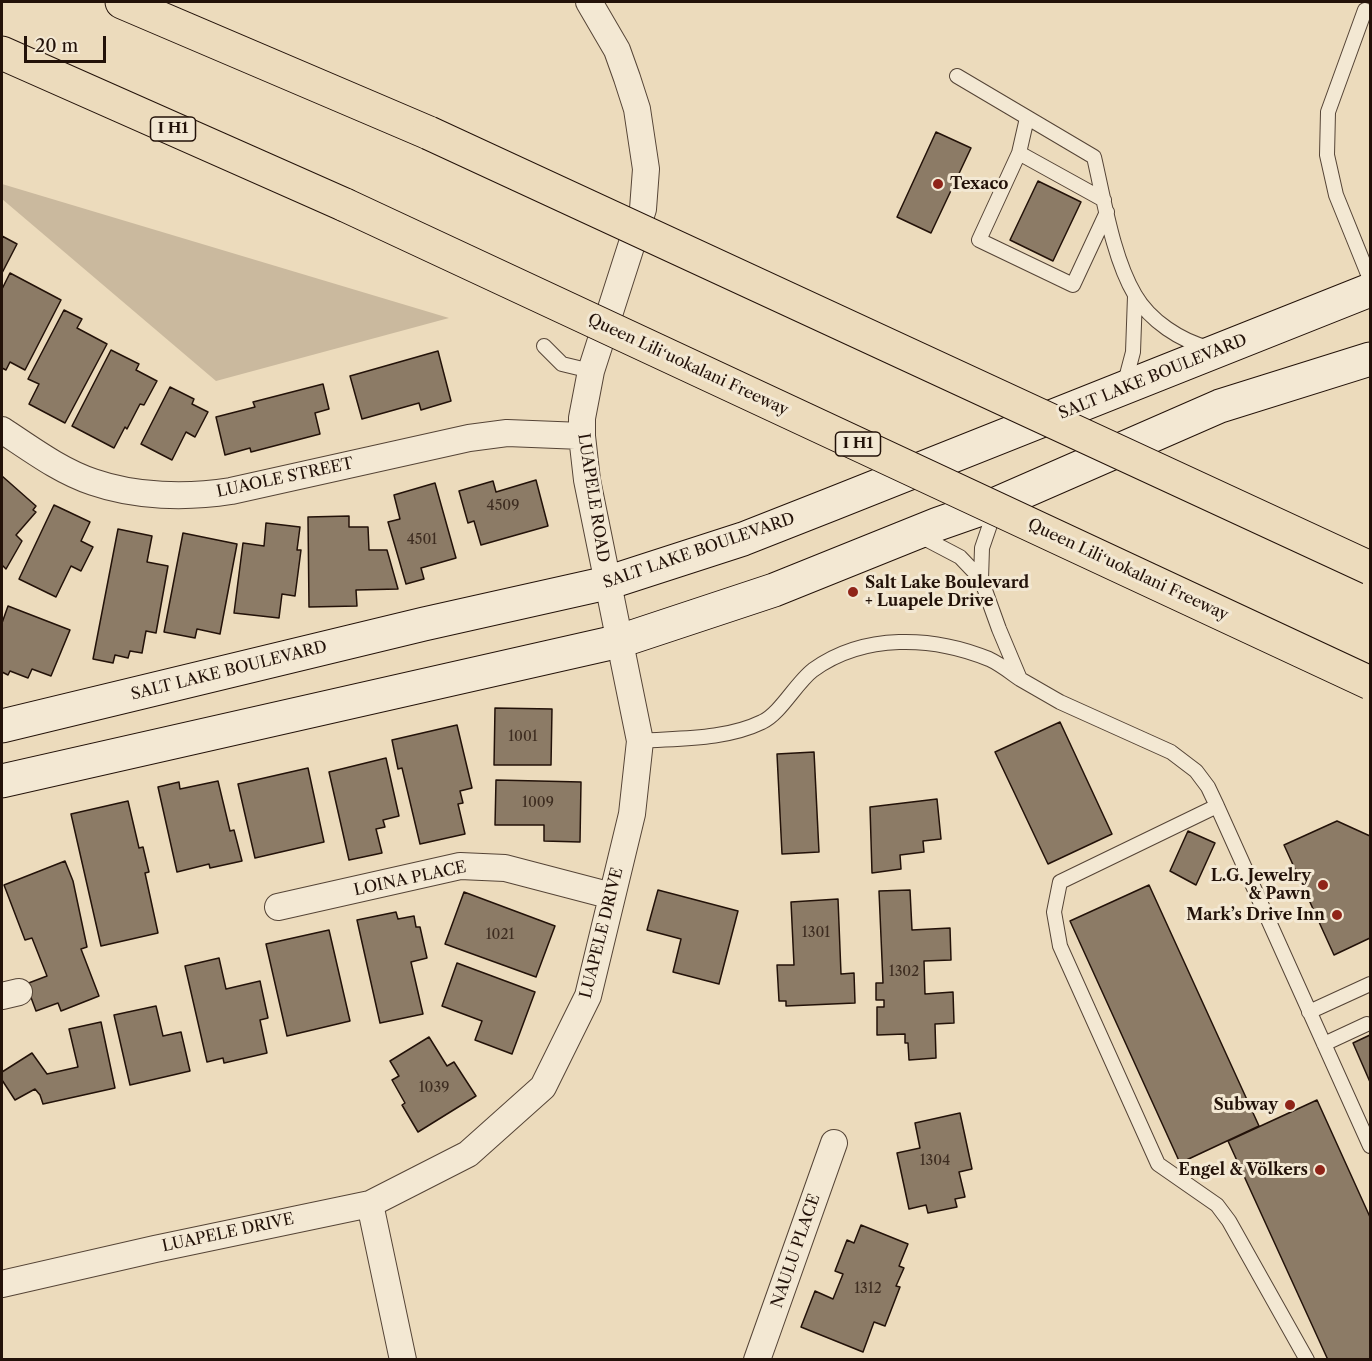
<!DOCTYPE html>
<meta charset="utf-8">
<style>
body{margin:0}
#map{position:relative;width:1372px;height:1361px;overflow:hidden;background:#ecdbbc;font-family:"Libre Caslon Text",serif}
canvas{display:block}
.frame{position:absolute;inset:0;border:3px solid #231209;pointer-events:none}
.scale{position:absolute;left:24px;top:36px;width:82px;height:27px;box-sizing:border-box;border:3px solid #231209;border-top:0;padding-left:8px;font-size:18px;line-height:21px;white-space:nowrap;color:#231209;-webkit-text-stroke:4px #f3e8d3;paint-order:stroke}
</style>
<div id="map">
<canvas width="1372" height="1361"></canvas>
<div class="frame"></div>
<div class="scale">20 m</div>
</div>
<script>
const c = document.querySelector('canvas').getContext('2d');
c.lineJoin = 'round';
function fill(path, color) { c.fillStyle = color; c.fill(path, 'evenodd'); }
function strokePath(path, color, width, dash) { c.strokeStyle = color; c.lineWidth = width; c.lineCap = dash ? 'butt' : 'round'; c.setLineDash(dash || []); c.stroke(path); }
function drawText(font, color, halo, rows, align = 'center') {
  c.font = font + ' "Libre Caslon Text",serif'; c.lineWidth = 6; c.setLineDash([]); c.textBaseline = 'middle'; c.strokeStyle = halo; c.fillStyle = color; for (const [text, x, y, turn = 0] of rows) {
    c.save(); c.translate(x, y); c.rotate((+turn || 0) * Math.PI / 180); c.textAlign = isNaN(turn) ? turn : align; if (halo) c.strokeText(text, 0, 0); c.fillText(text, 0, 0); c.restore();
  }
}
fill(new Path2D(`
 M2,184l447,134 -233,63 -214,-182z`), '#cab99e');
const building = new Path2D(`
 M936,132l35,16 -40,85 -34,-16z
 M1038,181l43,21 -28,59 -43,-21z
 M2,236l15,8 -15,29z
 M10,273l51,27 -36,70 -15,-8 -4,8 -4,-2v-79z
 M64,310l18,9 -5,9 30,16 -42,79 -36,-19 10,-20 -11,-5z
 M111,350l28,14 -3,6 21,11 -13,24 -4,-1 -13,25 -2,-2 -11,21 -42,-22z
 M438,351l13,50 -30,9 -2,-7 -57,16 -12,-43z
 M323,384l6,25 -14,4 5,21 -69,18 -1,-4 -25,7 -9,-38 39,-10 -2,-5z
 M170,387l24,12 -2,5 16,8 -13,25 -9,-5 -14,28 -31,-16z
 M2,476l34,30 -3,4 3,2 -20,23 6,6 -16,28 -4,-4z
 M536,480l12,46 -67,19 -7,-24 -6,2 -9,-32 34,-10 3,11z
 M435,483l21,75 -35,10 3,11 -18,5 -18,-62 12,-3 -6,-24z
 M54,505l36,17 -9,19 12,6 -12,24 -10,-5 -15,31 -37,-18z
 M349,516v11h19l1,23h18l11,39 -42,1 1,16 -48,1 -1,-90z
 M266,523l34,4 -3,23h4l-6,46 -13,-2 -3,24 -45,-5 9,-70 21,3z
 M118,529l34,7 -5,26 21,4 -12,67 -10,-2 -4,22 -12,-2 -2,7 -13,-3 -2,8 -20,-4z
 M183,533l54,11 -17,90 -23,-5 -2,9 -31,-6z
 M8,606l62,24 -19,46 -19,-7 -4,9 -18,-7 -2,4 -6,-3v-49z
 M495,708l57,1 -1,56h-57z
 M1060,722l52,112 -64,30 -53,-112z
 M457,725l15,63 -12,3 3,12 -5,1 7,30 -45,10 -18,-76 -4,1 -6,-29z
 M814,752l5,100 -37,2 -5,-100z
 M386,758l13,58 -16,4 2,7 -9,2 6,24 -33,7 -20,-88z
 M308,768l16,74 -69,16 -17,-74z
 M496,780l85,2 -1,60 -36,-1v-16h-49z
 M218,781l12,50 4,-1 8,31 -32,7 -1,-4 -32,8 -19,-85 21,-5 1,7z
 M937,799l4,40 -18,2 1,11 -24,3 1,14 -29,4 -2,-66z
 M128,801l11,47 4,-1 6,25 -4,1 13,60 -57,13 -30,-132z
 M1337,821l33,15v102l-36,17 -50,-110z
 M1188,831l27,12 -19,42 -26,-14z
 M65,861l8,20 14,66 -6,2 18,47 -38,15 -3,-8 -22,8 -10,-27 21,-8 -15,-38 -7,2 -21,-55z
 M1149,885l110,241 -79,37 -110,-242z
 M658,890l80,21 -19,73 -46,-12 8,-33 -34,-9z
 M910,890l2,40 38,-2 1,32 -27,1 1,33 28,-2 1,31 -19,1 1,34 -27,2 -1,-17h-3v-9l-28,1v-28h7v-7h-8v-17h7l-4,-92z
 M464,892l91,34 -19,51 -91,-33z
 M838,899l3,75 13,-1 1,30 -69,3v-5h-7l-2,-36h17l-3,-63z
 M396,912l2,7 16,-3 2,11h4l7,31 -16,4 12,52 -43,9 -23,-103z
 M329,930l21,91 -63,15 -21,-92z
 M219,958l7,31 34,-8 8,37 -8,2 7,33 -43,10 -1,-5 -16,4 -22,-96z
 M457,963l78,29 -23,62 -37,-14 7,-19 -40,-15z
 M156,1006l7,30 18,-4 9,39 -60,14 -16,-70z
 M101,1022l14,66 -72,16 -3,-9 -5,-6 -20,11 -13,-20v-8l30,-19 15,21 31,-7 -9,-38z
 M1370,1035v47l-17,-39z
 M429,1037l18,29 7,-4 22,34 -58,36 -16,-27 3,-2 -13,-23 7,-4 -9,-15z
 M1317,1100l53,117v143h-42l-100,-219z
 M960,1113l12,56 -13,3 6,25 -10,2 2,8 -29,6 -2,-8 -17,4 -12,-56 23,-5 -5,-25z
 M861,1225l47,19 -9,22 5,2 -8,18 4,1 -15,39 -11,-4 -11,30 -62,-25 14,-36 18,8 10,-25 -8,-3 12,-31 7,3z`);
fill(building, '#8c7b66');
strokePath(building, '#231209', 1.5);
const lane = new Path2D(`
 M1365,10l-37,102 -1,43 9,40 34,84
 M957,76l137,81c10,43 19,101 41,138 15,26 46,46 74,53
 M1027,118l-8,35 -40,87 94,45 34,-73
 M1019,153l85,47
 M544,346l18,18 29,7
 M1124,386l9,-34 2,-56
 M996,507l-14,41 -1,31 18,50 21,50 40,23 111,50 25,19 12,16 9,19 -157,76 -6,30 6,34 98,218 59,41 12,16 78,139
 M920,536l40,21 21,22
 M640,741c39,-3 85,-1 122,-19 18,-8 34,-39 51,-52 51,-37 120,-34 176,-11 11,5 21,13 31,20
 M1217,806l153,340
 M1309,1012l61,-28
 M1324,1044l43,-20`);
const street = new Path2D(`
 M2,430c29,19 58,41 91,52 43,15 94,16 138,9l238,-53 38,-5 75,3
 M278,907l182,-41 45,2 107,28
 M2,996l17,-4
 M370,1204l33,156
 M2,1284l153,-35 215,-45 98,-50 75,-67 45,-91 44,-182 8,-73 -53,-261 -5,-44v-18l9,-47 52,-162 3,-40 -9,-60 -10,-31 -10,-28 -28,-48
 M757,1360l77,-217`);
const secondary = new Path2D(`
 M2,726l422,-102 183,-41 136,-44 89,-35 538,-214
 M2,781l618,-140 154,-51 164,-66 60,-21 222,-97 150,-47`);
const highway = new Path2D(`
 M122,2l307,131
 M2,53l343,152`);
strokePath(lane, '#554436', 16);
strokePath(street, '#554436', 28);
strokePath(secondary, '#231209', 35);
strokePath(highway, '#231209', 35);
strokePath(lane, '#f3e8d3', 14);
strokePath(street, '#f3e8d3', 26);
strokePath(secondary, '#f3e8d3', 33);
strokePath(highway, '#ecdbbc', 33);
const highwayBridge = new Path2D(`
 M429,133l941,435
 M345,205l1025,478`);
strokePath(highwayBridge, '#231209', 35, []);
strokePath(highwayBridge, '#ecdbbc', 33);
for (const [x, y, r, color] of [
 [938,184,6,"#8f2418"],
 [853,592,6,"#8f2418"],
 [1323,885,6,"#8f2418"],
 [1337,915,6,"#8f2418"],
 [1290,1105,6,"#8f2418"],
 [1320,1170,6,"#8f2418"]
]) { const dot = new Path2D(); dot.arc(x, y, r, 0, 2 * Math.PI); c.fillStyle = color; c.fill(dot); strokePath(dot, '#f3e8d3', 2); }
drawText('14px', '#3d2c20', null, [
 ["4509",503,506],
 ["4501",422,540],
 ["1001",523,737],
 ["1009",538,803],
 ["1301",816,933],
 ["1021",500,935],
 ["1302",904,972],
 ["1039",434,1088],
 ["1304",935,1161],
 ["1312",868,1289]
]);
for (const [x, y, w] of [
 [173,129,45],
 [858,444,45]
]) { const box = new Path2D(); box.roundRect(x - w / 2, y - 12, w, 24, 4.5); c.fillStyle = '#f3e8d3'; c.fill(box); strokePath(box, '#231209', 1.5); }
drawText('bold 15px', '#231209', null, [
 ["I H1",173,129],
 ["I H1",858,444]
]);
drawText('bold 16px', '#231209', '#f3e8d3', [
 ["Texaco",950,184,"left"],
 ["Salt Lake Boulevard",865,583,"left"],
 ["+ Luapele Drive",865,601,"left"],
 ["L.G. Jewelry",1311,876],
 ["& Pawn",1311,894],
 ["Mark’s Drive Inn",1325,915],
 ["Subway",1278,1105],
 ["Engel & Völkers",1308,1170]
], 'right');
drawText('16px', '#231209', '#f3e8d3', [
 ["Queen Liliʻuokalani Freeway",688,365,25],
 ["SALT LAKE BOULEVARD",1153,377,-22],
 ["LUAOLE STREET",285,478,-12],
 ["LUAPELE ROAD",593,498,81],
 ["SALT LAKE BOULEVARD",699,551,-19],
 ["Queen Liliʻuokalani Freeway",1128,570,25],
 ["SALT LAKE BOULEVARD",229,671,-14],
 ["LOINA PLACE",410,879,-12],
 ["LUAPELE DRIVE",602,933,-76],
 ["LUAPELE DRIVE",228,1233,-12],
 ["NAULU PLACE",796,1251,-71]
]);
</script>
